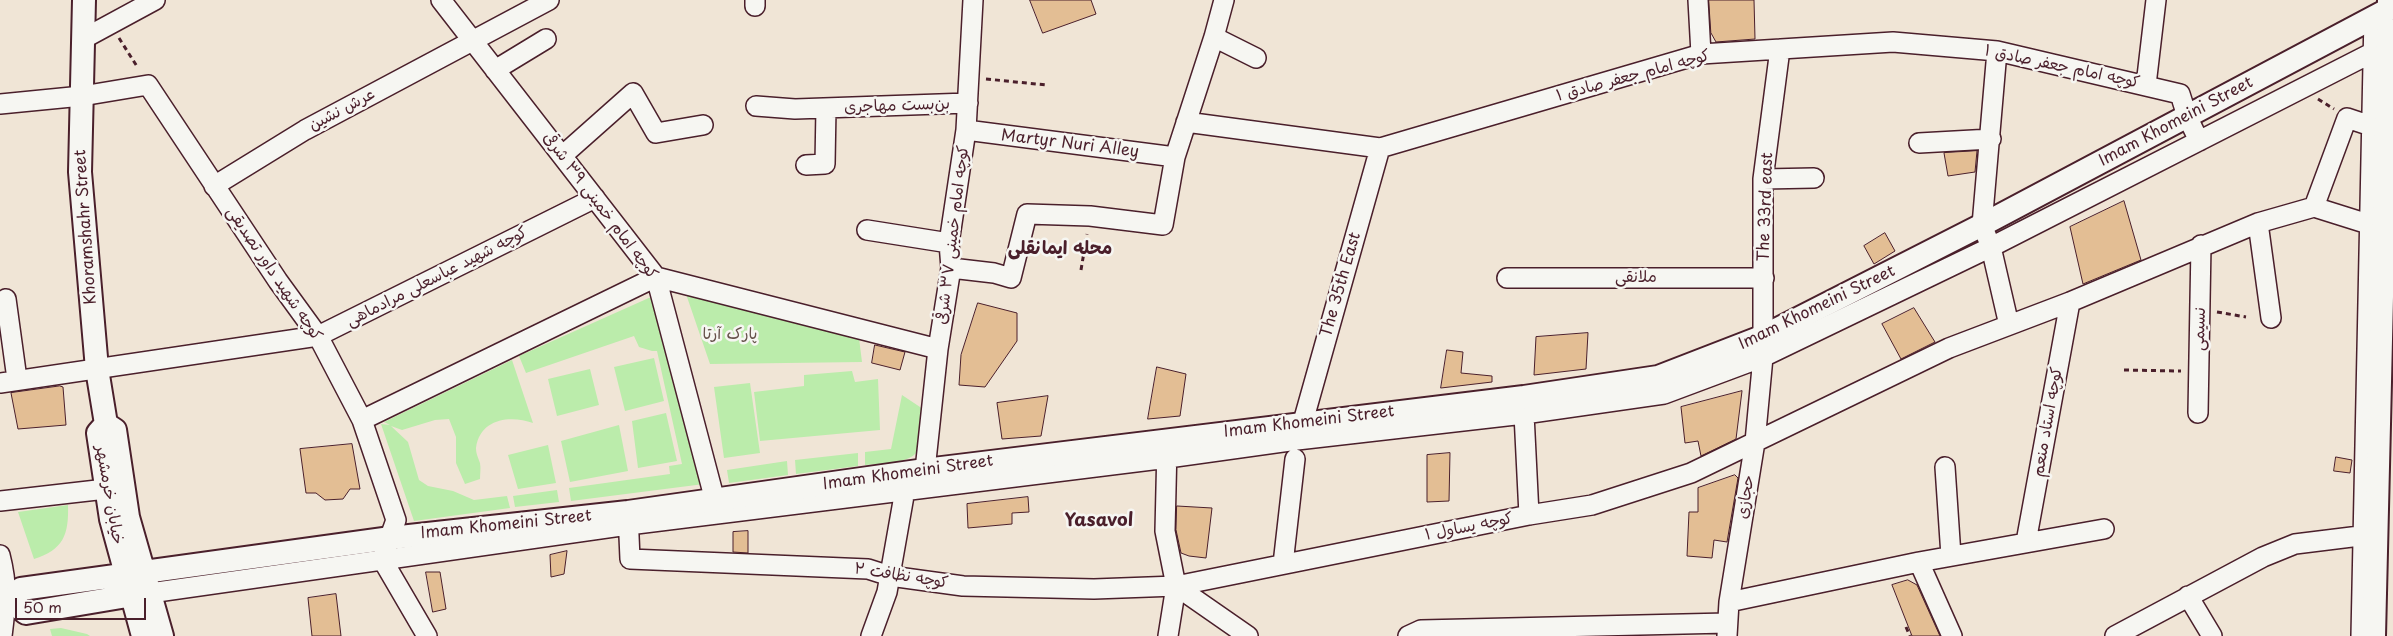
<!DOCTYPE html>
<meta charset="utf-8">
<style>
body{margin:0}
#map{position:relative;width:2393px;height:636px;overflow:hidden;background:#f0e5d6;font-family:"Playpen Sans",sans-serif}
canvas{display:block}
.scale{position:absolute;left:15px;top:598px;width:131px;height:22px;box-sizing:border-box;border:2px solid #4a1f2b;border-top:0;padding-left:6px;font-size:15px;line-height:18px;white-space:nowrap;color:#4a1f2b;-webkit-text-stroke:4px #f6f6f2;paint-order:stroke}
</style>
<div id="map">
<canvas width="2393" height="636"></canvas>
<div class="scale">50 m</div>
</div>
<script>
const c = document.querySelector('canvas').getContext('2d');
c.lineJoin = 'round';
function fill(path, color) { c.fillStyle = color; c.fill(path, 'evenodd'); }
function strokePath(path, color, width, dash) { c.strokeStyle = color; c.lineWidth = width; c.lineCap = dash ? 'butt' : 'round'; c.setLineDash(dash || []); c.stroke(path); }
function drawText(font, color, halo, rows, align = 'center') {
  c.font = font + ' "Playpen Sans","Playpen Sans Arabic",sans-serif'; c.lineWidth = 5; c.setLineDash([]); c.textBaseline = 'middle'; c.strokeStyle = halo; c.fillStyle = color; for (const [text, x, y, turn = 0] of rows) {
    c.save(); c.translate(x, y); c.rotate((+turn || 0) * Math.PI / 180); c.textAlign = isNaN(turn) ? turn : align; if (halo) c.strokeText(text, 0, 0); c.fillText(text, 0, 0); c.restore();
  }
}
fill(new Path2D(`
 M686,294l173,44 3,24 -152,2z
 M651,297l53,187 -133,17 -2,-13 101,-14 -1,-8 13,-2 -25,-113h-5l-13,-4 -5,-11 -108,37 -7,-17z
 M654,358l10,43 -39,10 -11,-44z
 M512,360l21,63c-22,-8 -53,-5 -57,25 0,6 2,9 4,15 1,5 0,11 0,16l-15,5 -9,-21v-26l-7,-18 -14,1 -33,10 -11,-4 17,16 11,38 9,6 25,5 21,9 33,-4 3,12 -96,13 -33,-97 9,1 -6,-3z
 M590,369l9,36 -42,11 -9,-37z
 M852,371l3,11 23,-3 2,51 -120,11 -6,-49 50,-6v-11z
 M750,383l10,70 -36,5 -10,-71z
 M902,395l21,14c-1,12 0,28 -4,39 -6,17 -39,15 -54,17v-13l26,-3z
 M666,413l11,48 -39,7 -6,-47z
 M619,425l9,46 -58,11 -9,-41z
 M548,445l8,38 -38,6 -10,-34z
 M858,453v13l-62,8 -1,-14z
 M787,461l1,14 -59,8 -2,-13z
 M557,490l2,12 -44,5 -2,-11z
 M68,505c1,30 -5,45 -34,54l-16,-47z
 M61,628l26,6 3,2h-38l-2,-7z`), '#bbecab');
const building = new Path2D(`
 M1030,0h61l5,14 -53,19z
 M1709,0h45l1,39 -39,3 -5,-9z
 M1977,151l-2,21 -27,4 -4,-23z
 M2124,201l17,59 -58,24 -13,-57z
 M1885,233l10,18 -21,13 -10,-18z
 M978,303l39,10v28l-32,46 -26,-2 2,-30z
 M1914,308l21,34 -34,17 -19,-35z
 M1588,333l-2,36 -52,6 2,-38z
 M875,345l30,7 -5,18 -28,-7z
 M1447,350l16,2 -2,21 31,3v6l-51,6z
 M1157,367l29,7 -6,42 -32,3z
 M60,386l3,1 3,38 -48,4 -7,-36z
 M1742,391l-6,48 -35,17 -3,-15 -13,2 -4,-36z
 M1048,396l-7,40 -39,3 -5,-36z
 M352,444l8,45h-10l-7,10 -18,1 -9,-7h-10l-6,-44z
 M1450,453l-1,48 -22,1v-47z
 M2336,457l16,3 -2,13 -16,-2z
 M1735,475l3,3 -11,64 -13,-2 -2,18 -25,-2 2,-44h9v-24z
 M1028,497l1,15 -17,1v11l-44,4 -1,-24z
 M1177,506l35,2 -6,50 -17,-2 -8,-3 -5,-23z
 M748,531v22l-15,-1v-20z
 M567,551l-3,23 -13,3 -1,-22z
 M426,572h14l6,37 -13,3z
 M1908,580l9,5 23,51h-28l-20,-51z
 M336,594l5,42h-29l-4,-38z`);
fill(building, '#e3be94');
strokePath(building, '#4a1f2b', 1);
const minor = new Path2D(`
 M441,0l215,277 62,235
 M1698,0l3,54
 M755,6v-6
 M1214,37l42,21
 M83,39l72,-39
 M1997,51l-15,174 9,22 18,78
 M495,70l51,-31
 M2146,85l10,-85
 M0,104l82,-8 66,-11 130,196 40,55 44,84 34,100 -14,39 45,77
 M756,106l39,3 173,-6
 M1186,122l194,26 321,-94 192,-12 104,9 183,43 7,22 12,25
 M966,130l209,27
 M1919,143l72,-4
 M562,156l71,-63 23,40 47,-8
 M806,165l19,-1 1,-56
 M1763,179l51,-1
 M214,186l91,-56 244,-130
 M2314,207l33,-89 36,12
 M2258,223l13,95
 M867,230l82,13
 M951,268l43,5 17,5 16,-64 63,2 73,9 12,-68 39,-120 10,-37
 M1507,278h257
 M6,299l11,80
 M0,383l318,-47 277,-138
 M2198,413l3,-168
 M1524,414l5,101
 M362,420l294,-143 282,72
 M1299,436l81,-288
 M1167,446l-2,85 11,55 -8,50
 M1945,467l6,89
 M0,501l106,-12
 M628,513l2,46 238,10 22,7 73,10 131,3 82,-3 353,-71 63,-10 99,-32 258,-125 121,-46 188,-79 56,-16 70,22
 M2026,542l44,-240
 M0,555c8,31 6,50 2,81
 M1919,562l33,74
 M1283,564l12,-105
 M1176,586l72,50
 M150,593l478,-68 540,-67 129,-18 227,-26 140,-20 99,-37 228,-110 402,-205
 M2188,596l24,40
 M1729,602l190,-40 185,-33
 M871,636l16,-44 18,-102 20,-20 13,-121 13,-81 -2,-25 17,-113 7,-130
 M1408,636l13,-6 306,-7
 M1727,636l2,-34 26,-160 8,-85v-178l17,-130
 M2115,636l148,-79 32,-13 81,-10
 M2361,636l13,-620`);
const major = new Path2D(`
 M84,0l-4,172 17,197 9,55 -8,9 13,86 32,117
 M106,424l9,6 13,87 34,119
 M12,602l14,11 119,-20
 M0,603l12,-1 9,-13 370,-51 237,-26 297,-42 599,-73 134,-20 106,-41 218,-111 411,-218
 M2374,636l15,-636`);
strokePath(minor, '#4a1f2b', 22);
strokePath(major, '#4a1f2b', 26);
strokePath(new Path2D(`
 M119,38l19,30
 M986,79l61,6
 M2318,99l16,10
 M1081,270l6,-36
 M2217,312l29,5
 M2124,370l57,1
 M1906,627l4,9`), '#4a1f2b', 3, [5, 4]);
strokePath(minor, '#f6f6f2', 19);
strokePath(major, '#f6f6f2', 22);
drawText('16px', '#4a1f2b', '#f6f6f2', [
 ["کوچه امام جعفر صادق ۱",2062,67,12],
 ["کوچه امام جعفر صادق ۱",1633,76,-15],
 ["بن‌بست مهاجری",897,106,-2],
 ["عرش نشین",342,110,-28],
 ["Imam Khomeini Street",2176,122,-28],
 ["Martyr Nuri Alley",1070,144,7],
 ["کوچه امام خمینی ۳۹ شرقی",600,206,53],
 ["The 33rd east",1766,207,-88],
 ["Khoramshahr Street",86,227,-94],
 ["کوچه امام خمینی ۳۷ شرقی",953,235,-83],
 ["کوچه شهید داور تصدیقی",274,274,56],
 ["کوچه شهید عباسعلی مرادماهی",437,277,-27],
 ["ملانقی",1636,278],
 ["The 35th East",1341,285,-74],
 ["Imam Khomeini Street",1817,308,-26],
 ["نسیمی",2200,329,-88],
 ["Imam Khomeini Street",1309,422,-7],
 ["کوچه استاد منعم",2048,422,-80],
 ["Imam Khomeini Street",908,473,-8],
 ["خیابان خرمشهر",109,495,80],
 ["حجازی",1746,497,-81],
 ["Imam Khomeini Street",506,525,-6],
 ["کوچه یساول ۱",1469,527,-11],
 ["کوچه نظافت ۲",901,576,9]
]);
drawText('16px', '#66524b', '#f6f6f2', [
 ["پارک آرتا",730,335]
]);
drawText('bold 18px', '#4a1f2b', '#f6f6f2', [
 ["محله ایمانقلی",1060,249],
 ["Yasavol",1099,521]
]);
</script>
